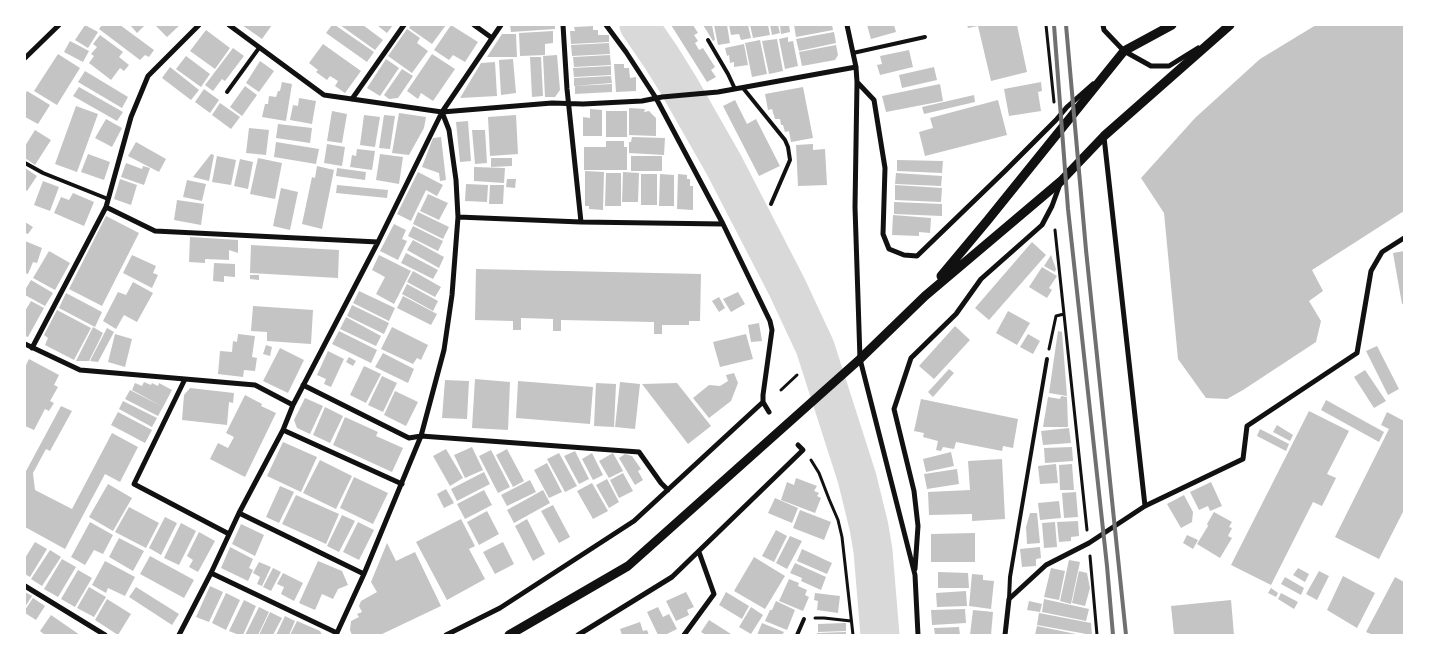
<!DOCTYPE html>
<style>
body{margin:0}
#map{position:relative;width:1429px;height:660px;overflow:hidden;background:#fff;font-family:"Noto Serif",serif}
canvas{display:block}
.frame{position:absolute;inset:0;border:26px solid #fff;pointer-events:none}
</style>
<div id="map">
<canvas width="1429" height="660"></canvas>
<div class="frame"></div>
</div>
<script>
const c = document.querySelector('canvas').getContext('2d');
c.lineJoin = 'round';
function strokePath(path, color, width, dash) { c.strokeStyle = color; c.lineWidth = width; c.lineCap = dash ? 'butt' : 'round'; c.setLineDash(dash || []); c.stroke(path); }
function fill(path, color) { c.fillStyle = color; c.fill(path, 'evenodd'); }
strokePath(new Path2D(`
 M639,25l22,32 18,29 45,79 63,122 28,60 42,131 12,49 4,24 7,84`), '#d9d9d9', 39);
fill(new Path2D(`
 M85,25l13,7 -10,16 -13,-8z
 M102,25h18l34,25 -5,7 -4,-2 -5,5 -41,-31z
 M130,25h15l-8,8z
 M155,25h25l-13,12z
 M242,25h30l-10,14z
 M332,25h3l39,27 -7,10 -41,-29z
 M340,25h23l20,15 -8,10z
 M379,25h14l-6,8 -9,-7z
 M411,25h35l-14,19 -23,-16z
 M451,25l27,17 -13,20 -12,-7 -4,5 -15,-10z
 M510,25h45v4l-44,3z
 M671,25h22l5,8 -4,2 4,6 -3,2 4,7 4,-2 12,19 -4,3 5,7 -9,5z
 M703,25h9l3,15 -2,1z
 M714,25h13l3,18 -12,2z
 M729,25h19l3,13 -10,2 -2,-6 -8,1z
 M750,25h18l2,10 -17,3z
 M770,25h8l2,8 -8,2z
 M780,25h9l1,7 -9,2z
 M794,25h38l1,5 -37,7z
 M867,25h27l2,7 -25,7z
 M967,25h50l10,47 -36,9 -13,-55 -10,2z
 M1316,25h88v186l-92,59 11,21 -14,10 12,20 -5,21 -73,48 -16,9 -21,-1 -28,-39 -14,-146 -23,-35 54,-60 65,-59z
 M593,26v4h5v5h11v7l-38,2 -1,-13h5l-1,-4z
 M407,29l13,9 -3,5 11,8 -16,22 -24,-17z
 M206,30l24,18 -15,21 -25,-18z
 M553,31v12l-8,1v11l-25,1 -1,-23z
 M834,32l2,11 -37,8 -3,-12z
 M502,34h14l1,23h-30z
 M100,35l23,17 -4,5 10,8 -5,6 -4,-3 -9,12 -22,-17 5,-7 -3,-2 6,-7 -4,-3z
 M788,37v5l5,-1 5,25 -13,3 -6,-30z
 M777,39l6,32 -14,3 -7,-33z
 M760,40l7,34 -15,3 -7,-34z
 M70,41l19,10 -6,11 -19,-10z
 M609,43l1,11 -38,2 -1,-11z
 M323,44l38,27 -16,22 -10,-7 3,-5 -8,-5 -3,4 -11,-8 2,-2 -9,-7z
 M744,44l4,21 -14,2v-5l-4,1 -1,-8 -2,1 -2,-8z
 M836,45l2,10 -3,5 -33,6 -3,-14z
 M233,48l11,8 -19,25 -3,-2 -9,12 -8,-6z
 M909,50l4,17 -33,8 -3,-10 5,-1 -2,-8z
 M58,54l22,14 -23,37 -23,-14z
 M432,54l23,15 -22,32 -12,-8 -3,6 -11,-8z
 M557,55l3,35 -5,7h-10l-2,-41z
 M610,55l1,10 -37,2 -1,-10z
 M186,56l24,18 -9,13 -25,-18z
 M530,57h11l2,39 -11,1z
 M386,59l13,9 -19,28 -13,-8z
 M513,59l3,34 -15,2 -2,-35z
 M260,61l14,10 -15,21 -13,-9z
 M495,62l2,34 -37,2 21,-35z
 M614,64h10v4h5l1,10 6,-1v14l-20,1z
 M611,66v9l-37,2 -1,-9z
 M170,67l29,23 -8,10 -29,-22z
 M934,67l3,13 -35,8 -3,-13z
 M402,69l11,7 -15,22 -9,1 -5,-4z
 M85,71l43,26 -6,11 -44,-26z
 M611,76l1,7 -38,3v-8z
 M282,82l10,2 -6,37 -24,-4 3,-13h3l1,-8 7,1 2,-6h2z
 M1041,82l1,9 -4,1 3,19 -32,5 -5,-27z
 M612,84v8l-37,2v-8z
 M940,84l3,17 -57,11 -4,-16z
 M245,86l12,9 -15,21 -12,-9z
 M79,87l44,25 -6,9 -44,-25z
 M803,87l10,51 -22,4 -2,-11 -4,1 -2,-7h-2l-1,-6h-5l-3,-10 -4,1 -3,-16z
 M204,89l15,11 -9,13 -15,-11z
 M27,91l23,14 -12,19 -13,-7v-23z
 M974,95l1,7 -51,12 -2,-7z
 M299,98l17,3 -4,23 -22,-4 3,-15 5,1z
 M735,100l12,24 9,-5 24,47 -21,10 -36,-70z
 M998,100l9,35 -82,21 -6,-24 14,-4 -3,-10z
 M220,103l20,14 -9,12 -19,-14z
 M76,106l22,8 -21,58 -22,-8z
 M629,108l16,1 -1,3 5,-1 7,7v18l-27,-1z
 M590,109l12,1v26h-19v-19l7,1z
 M332,111l15,3 -5,29 -15,-2z
 M606,111h21v26h-21z
 M399,113l27,4 -2,11 -15,27 -17,-2z
 M364,115l16,2 -5,30 -15,-2z
 M384,115l11,1 -5,33 -11,-1z
 M516,115l2,39 -28,2 -2,-39z
 M106,119l16,9 -10,19 -17,-9z
 M468,121l3,40 -11,1 -4,-40z
 M278,124l34,4 -2,15 -34,-5z
 M249,128l20,2 -3,25 -20,-2z
 M35,130l16,10 -16,25 -10,-7v-12z
 M472,130h13l2,33 -12,1z
 M441,137l5,43 -6,1 -1,-8 -17,-6 11,-29z
 M632,137l33,1 -1,17 -35,-2v-11h2z
 M606,141h18v6h3v23h-43v-23h22z
 M136,142l30,17 -7,13 -31,-16z
 M276,142l43,7 -3,15 -42,-7z
 M327,144l18,3 -3,19 -18,-3z
 M813,144v6l12,-1 2,36 -29,1 -2,-41z
 M357,149l18,2 -3,19 -22,-3 2,-12 4,1z
 M88,154l22,8 -6,18 -23,-8z
 M211,154l3,1 -5,26 -16,-4z
 M380,154l23,3 -4,27 -23,-4z
 M217,156l19,4 -5,25 -19,-3z
 M631,156h31v15h-31z
 M258,158l24,5 -7,36 -25,-5z
 M491,158h21v8l-21,1z
 M240,159l13,3 -5,27 -14,-3z
 M897,160l46,1 -1,12 -45,-2z
 M126,163l16,6 1,-3 7,2 -6,17 -23,-8z
 M317,166l17,4 -12,59 -20,-5 10,-47 3,1z
 M474,167l31,1 -1,15 -30,-2z
 M25,168l12,8 -10,15 -2,-2z
 M337,168l29,4 -1,8 -29,-4z
 M585,171l19,1 -1,38 -14,-1v-3h-4z
 M418,172l25,13 -6,11 -11,-6 -15,31 -14,-7z
 M623,172l16,1 -1,29h-16z
 M606,173h15v33h-16z
 M896,173l46,3 -1,10 -46,-2z
 M641,174h16v31h-16z
 M660,174l14,1v31h-15z
 M678,174l9,1v4h3v7h3v24l-16,-1z
 M120,179l17,6 -6,20 -17,-6z
 M507,179h9l-1,9 -9,-1z
 M187,180l19,4 -4,17 -19,-4z
 M43,181l16,6 -9,24 -16,-6z
 M466,184l22,1 -1,17 -22,-1z
 M337,185l51,5 -1,8 -51,-5z
 M490,185h14l-1,19h-14z
 M895,185l47,3 -1,14 -46,-2z
 M281,188l17,4 -8,38 -17,-4z
 M73,193l21,9 -10,24 -30,-13 7,-16 8,3z
 M428,194l20,9 -9,17 -19,-9z
 M177,200l27,4 -3,21 -27,-5z
 M894,202l48,2v12l-48,-2z
 M418,212l31,15 -6,12 -30,-15z
 M893,215l38,3 -1,15 -11,-1v4l-27,-1z
 M106,216l33,17 -37,73 -33,-17z
 M25,222l8,5 -5,7 -3,-1z
 M394,224l12,6 -4,9 5,2 -9,19 -18,-9z
 M413,226l30,15 -5,10 -30,-15z
 M190,237l48,3v13l-9,-3v10l-24,-1v4l-16,-1z
 M413,240l31,17 -5,11 -32,-18z
 M25,241l17,7 -5,15 -4,-1 -5,12 -3,-1z
 M1032,242l14,13 -57,65 -14,-12z
 M251,245l88,5 -1,28 -88,-5z
 M49,251l21,12 -15,27 -22,-12z
 M1404,251v53h-2l-9,-51z
 M406,253l32,17 -5,9 -32,-16z
 M132,255l24,11 -3,7 5,2 -6,13 -29,-15z
 M379,255l32,16 -17,33 -18,-10 9,-17 -13,-7z
 M1051,255l5,14 -1,3 -11,-6z
 M214,263l21,1v13l-11,-1v6l-11,-1z
 M1042,267l15,9 -8,12 3,2 -5,8 -18,-11z
 M476,269l225,5 -1,47h-11v4h-27v9h-8v-12l-93,-2v11h-8v-12l-32,-1v12h-8v-9l-38,-1z
 M413,271l28,16 -6,10 -28,-15z
 M250,275h9v5l-9,-1z
 M31,280l22,13 -8,13 -20,-11v-5z
 M133,282l20,11 -16,29 -13,-7 -8,14 -13,-8 15,-29 8,3z
 M407,284l31,17 -5,10 -31,-17z
 M359,291l36,17 -6,13 -36,-18z
 M738,292l7,12 -14,8 -8,-13z
 M66,293l36,19 -7,15 -36,-19z
 M403,296l34,18 -6,11 -34,-17z
 M719,297l6,11 -6,4 -7,-11z
 M31,301l13,7 -16,29 -3,-1v-25z
 M352,305l37,18 -5,11 -37,-18z
 M253,306l60,4 -2,34 -44,-3v-9l-16,-1z
 M57,310l34,18 -17,32 -29,-15 3,-7 -4,-3z
 M1008,311l22,12 -13,22 -21,-12z
 M346,317l35,19 -5,10 -36,-17z
 M759,323l3,18 -11,1 -3,-17z
 M955,326l15,14 -36,39 -15,-13z
 M93,327l10,6 -14,28h-13z
 M392,327l36,18 -7,15 -4,-2 -4,6 -32,-15z
 M107,328l7,4 -16,30 -8,-1z
 M339,331l38,19 -6,13 -39,-19z
 M1058,331l4,1 5,64 -18,-3z
 M115,334l17,5 -7,28 -17,-5z
 M238,334l17,2 -3,21 5,1 -2,13 -11,-1 -1,7 -25,-3 2,-23 12,1 1,-11 4,1z
 M746,334l7,25 -33,8 -7,-25z
 M1028,334l12,7 -7,13 -13,-7z
 M266,345l6,2 -2,9 -7,-2z
 M1377,346l22,43 -11,6 -22,-44z
 M280,348l24,12 -16,33 -25,-12z
 M328,351l16,8 -13,28 -7,-3 2,-5 -9,-4z
 M383,353l31,16 -6,14 -33,-16z
 M349,357l7,4 -3,5 -7,-4z
 M29,359l30,16 -5,10 4,2 -8,14 4,2 -5,8 -4,-2 -11,21 -9,-4v-59z
 M364,366l17,8 -15,29 -16,-8z
 M949,369l5,4 -21,24 -5,-5z
 M1365,370l21,31 -12,7 -20,-31z
 M734,373l4,10 -7,18 -22,17 -16,-20 16,-13 11,1 8,-5 -2,-6z
 M382,376l15,7 -14,29 -15,-7z
 M475,379l35,3 -2,48 -36,-2z
 M445,380l24,1 -2,38 -25,-1z
 M518,381l75,6 -3,37 -74,-6z
 M144,382l7,3 1,-2 6,3 1,-3 13,7 -9,17 -31,-17 3,-7 7,3z
 M620,382l20,2 -5,45 -20,-2z
 M596,383l20,1 -2,43 -20,-1z
 M677,383l34,43 -23,18 -46,-60z
 M190,388l44,5 -1,10 -4,-1 -2,23 -45,-5 2,-25z
 M130,390l33,17 -5,9 -33,-17z
 M395,391l23,11 -12,24 -22,-11z
 M245,395l17,9 -1,2 15,7 -31,64 -35,-18 8,-16 10,5 6,-11 -8,-4z
 M1061,396l6,1 1,30h-25l5,-30 12,2z
 M305,398l18,8 -13,28 -13,-6 -3,-8z
 M921,399l97,20 -5,29 -10,-2 -1,5 -46,-9 -2,7 -11,-2 -2,4 -5,-1 2,-9 -15,-4 1,-4 -10,-2z
 M1326,400l58,32 -5,10 -58,-32z
 M123,401l34,17 -5,9 -33,-18z
 M61,406l11,5 -22,40 -4,-2 -13,24 2,17 37,19 40,-76 26,14 -18,35 -15,-8 -40,75 -40,-22v-54z
 M325,407l18,9 -13,27 -17,-8z
 M1309,411l40,20 -22,43 9,4 -14,28 -9,-4 -42,83 -40,-20z
 M118,412l34,18 -7,13 -34,-18z
 M1387,412l17,9v89l-25,49 -44,-22 54,-108 -8,-4z
 M345,417l33,15 -2,4 27,12 -11,24 -59,-27z
 M1277,425l16,10 -3,6 -17,-9z
 M1069,428l2,15 -28,2 -2,-14z
 M1260,429l29,15 -3,7 -29,-15z
 M283,442l34,15 -16,35 -34,-16z
 M472,447l11,23 -18,8 -11,-23z
 M1072,447l1,14 -28,2 -1,-15z
 M446,449l17,29 -13,8 -17,-30z
 M507,449l17,32 -11,6 -17,-32z
 M491,450l19,37 -12,6 -19,-37z
 M575,451l14,28 -10,5 -15,-28z
 M951,452l3,14 -28,6 -3,-13z
 M559,453l18,33 -12,6 -18,-33z
 M592,453l11,22 -10,5 -11,-21z
 M613,453l10,18 -14,7 -10,-17z
 M625,454l7,2 9,13 -3,2 5,9 -8,5 -16,-27z
 M1002,459l3,60 -33,2v-7l-43,1 -1,-23 42,-2 -2,-29z
 M320,460l32,16 -16,33 -33,-16z
 M547,463l15,29 -13,6 -15,-28z
 M1056,464l2,19 -18,1 -2,-18z
 M1072,464l2,26h-14l-1,-25z
 M957,469l2,15 -32,5 -3,-15z
 M484,472l6,12 -33,17 -6,-12z
 M623,473l10,18 -14,7 -9,-18z
 M354,477l34,16 -15,31 -33,-16z
 M796,478l21,8 -3,5 5,2 -2,3 4,2 -6,15 -34,-13 6,-18 7,3z
 M607,479l12,23 -10,6 -13,-23z
 M530,480l6,12 -29,14 -6,-11z
 M1211,482l11,24 -12,5 -2,-5 -9,4 -9,-18z
 M592,483l16,28 -15,8 -16,-28z
 M108,484l24,14 -19,33 -24,-14z
 M280,486l14,6 -15,31 -13,-6z
 M446,489l8,14 -10,5 -7,-14z
 M484,490l8,15 -27,14 -8,-15z
 M543,490l7,13 -36,20 -7,-13z
 M1076,492l2,25 -14,1 -2,-25z
 M296,495l43,19 -13,30 -44,-20z
 M1184,495l9,17 -1,10 -11,6 -14,-24z
 M775,498l23,10 -6,15 -24,-10z
 M1059,501l2,17 -21,2 -2,-17z
 M553,505l17,32 -11,6 -18,-32z
 M129,507l30,16 -13,25 -31,-16z
 M800,510l31,12 -7,18 -31,-12z
 M487,511l12,23 -20,11 -12,-23z
 M1214,512l18,10 -3,5 3,1 -4,8 4,2 -12,20 -23,-14 11,-18 -1,-2z
 M1030,513h7l3,30 -13,1 -1,-17z
 M342,515l13,6 -16,31 -12,-6z
 M165,517l12,6 -16,32 -12,-7z
 M461,519l14,27 -6,3 16,30 -38,21 -31,-58z
 M527,519l18,35 -12,7 -18,-35z
 M1078,521l1,15 -8,1v4l-12,1 -2,-20z
 M90,522l23,13 -10,19 -9,-4 -9,15 -14,-8z
 M358,522l16,8 -15,30 -16,-8z
 M1055,522l2,25 -13,1 -2,-25z
 M181,523l15,8 -17,34 -15,-7z
 M241,524l23,11 -9,21 -23,-12z
 M776,530l11,6 -13,26 -12,-6z
 M199,532l16,9 -17,31 -9,-5 4,-7 -6,-4z
 M975,533v29h-44v-28z
 M1187,535l11,5 -5,9 -10,-6z
 M790,536l12,5 -15,28 -11,-6z
 M119,538l25,13 -11,20 -24,-14z
 M35,542l12,7 -17,28 -5,-3v-16z
 M503,542l11,22 -19,10 -12,-22z
 M387,543l9,18 19,-9 26,54 -61,29h-28l-2,-5 1,-9 8,-4 -2,-3 5,-2 -3,-6 2,-5 16,-9 -6,-10z
 M230,547l23,12 -4,9 4,2 -5,11 -27,-13z
 M1040,547l1,11 -5,1v7l-14,1 -2,-18z
 M802,549l30,14 -5,11 -30,-13z
 M50,550l11,7 -19,29 -11,-7z
 M150,556l44,24 -10,18 -44,-24z
 M754,557l31,19 -20,33 -31,-18z
 M62,559l14,8 -18,30 -14,-8z
 M1069,560l11,2 -9,42 -11,-3z
 M105,561l30,16 -10,19 -17,-8 -2,5 -14,-8z
 M318,561l24,10 6,14 -10,4 -5,10 -11,-5 -7,16 -16,-7z
 M259,562l12,5 -9,19 -5,-2 3,-7 -7,-4z
 M795,563l31,14 -5,13 -20,-9 1,-3 -12,-5z
 M273,568l8,4 -10,19 -8,-4z
 M1051,568l14,3 -6,29 -15,-3z
 M1298,568l11,6 -4,8 -12,-7z
 M78,570l14,8 -17,29 -14,-8z
 M1079,571l8,2 3,15 -5,18 -13,-3z
 M1319,571l10,5 -12,24 -11,-6z
 M938,572l30,1 1,15h-31z
 M283,573l20,10 -9,18 -13,-7 3,-7 -7,-3z
 M972,574l11,1v5l11,1 -3,28 -22,-3z
 M1343,576l32,17 -18,35 -30,-18z
 M1285,577l19,11 -3,7 -20,-11z
 M1395,577l9,5v53h-31l-7,-3z
 M789,579l10,4 -1,3 9,4 -2,5 4,2 -6,14 -24,-10z
 M210,586l13,6 -14,30 -13,-5z
 M89,587l17,10 -12,20 -17,-9z
 M136,587l43,27 -7,11 -43,-28z
 M1271,588l7,5 -2,4 -8,-4z
 M966,591l1,15 -30,1 -1,-14z
 M25,592l7,4 -7,11z
 M686,592l8,15 -7,3 2,5 -13,6 -10,-20z
 M726,592l23,14 -7,13 -23,-14z
 M226,593l14,7 -14,30 -14,-7z
 M815,593l25,3 -2,17 -21,-3 1,-9 -4,-1z
 M1281,593l17,9 -4,7 -16,-10z
 M33,598l12,8 -9,14 -11,-7v-3z
 M107,599l24,15 -13,21 -23,-15z
 M1044,599l45,10 -3,12 -44,-9z
 M244,600l12,6 -13,29h-4l-10,-4z
 M1231,600l3,35h-60l-3,-29z
 M776,601l19,9 -8,20 -22,-9 5,-11h2z
 M1029,601l13,3 -2,8 -13,-2z
 M259,607l10,5 -11,23h-13z
 M658,607l5,10 6,-3 8,15 -12,6h-7l-11,-23z
 M751,607l12,8 -12,19 -12,-7z
 M965,609l1,14 -34,2 -1,-15z
 M973,610l20,2 -2,23h-21z
 M270,612l12,6 -9,17h-14z
 M1039,613l52,10 1,12 -55,-10z
 M51,615l29,20h-35l-5,-4z
 M285,616l10,5 -6,14h-13z
 M709,620l22,14 -1,1h-24l-5,-3z
 M297,621l23,10 2,4h-32z
 M640,622l3,9 4,-1 2,5h-27l-2,-6z
 M762,623l22,9 -2,3h-25z
 M846,623v8l-28,1v-8z
 M1037,626l39,8v1h-41z
 M959,627l1,8h-25l-1,-7z
 M846,632v3h-29v-2z`), '#c4c4c4');
strokePath(new Path2D(`
 M1046,25l8,77
 M1055,230l32,300
 M1049,349l7,-33 8,-2
 M781,390l16,-15
 M811,460l8,13 10,26 9,21 4,17 11,98
 M1090,556l7,79
 M815,618h9l27,3`), '#111', 3);
strokePath(new Path2D(`
 M708,40l20,34 7,15
 M853,53l72,-16
 M743,88l42,52 3,7 2,13 -19,44
 M227,92l32,-44
 M25,163l18,10 65,26
 M1009,599l1,-22 37,-218
 M797,635l7,-16`), '#111', 4);
strokePath(new Path2D(`
 M229,25l95,70 118,17 110,-9 31,1 59,-3 20,-4 56,-5 138,-25
 M474,25l18,13
 M563,25l4,64 14,133
 M606,25l20,27 30,46 67,126 47,97 2,9 -9,65v7l6,10
 M847,25l9,42 1,15 -2,125 5,152 55,216 3,60
 M1103,25l1,5 20,21 27,15h18l29,-18
 M25,58l34,-33
 M857,82l17,18 11,68 -2,66 6,15 15,6 13,1 88,-85 51,-51 11,-13 26,-23
 M352,99l52,-74
 M1104,137l41,369
 M106,207l49,24 223,11
 M458,217l123,5 142,2
 M25,344l55,26 175,15 38,20
 M32,348l74,-141 25,-90 17,-41 51,-51
 M185,379l-51,105 95,50
 M303,385l106,53 12,-2 218,16 22,31 7,7
 M283,430l119,54
 M239,513l125,61
 M915,569l3,-43 -4,-35 -20,-82 17,-51 45,-44 25,-35 61,-54 10,-19 8,-22
 M211,573l126,60
 M25,586l80,49
 M179,635l32,-62 28,-60 44,-83 10,-25 85,-163 64,-130 59,-87
 M336,635l28,-61 57,-138 23,-86 8,-55 6,-78 -2,-37 -7,-50 -7,-18
 M446,635l54,-27 134,-87 129,-119
 M578,635l94,-58 131,-127 -5,-5
 M684,635l30,-41 -15,-42
 M1005,635l4,-36 37,-34 43,-22 56,-37 98,-47 4,-33 110,-73 14,-82 11,-19 22,-14`), '#111', 5);
strokePath(new Path2D(`
 M941,276l46,-55 137,-170 48,-26
 M509,635l119,-69 232,-207 65,-63 136,-115 43,-45 126,-111`), '#111', 9);
strokePath(new Path2D(`
 M1054,25l14,184 39,357 6,69
 M1066,25l20,225 40,385`), '#707070', 4);
</script>
